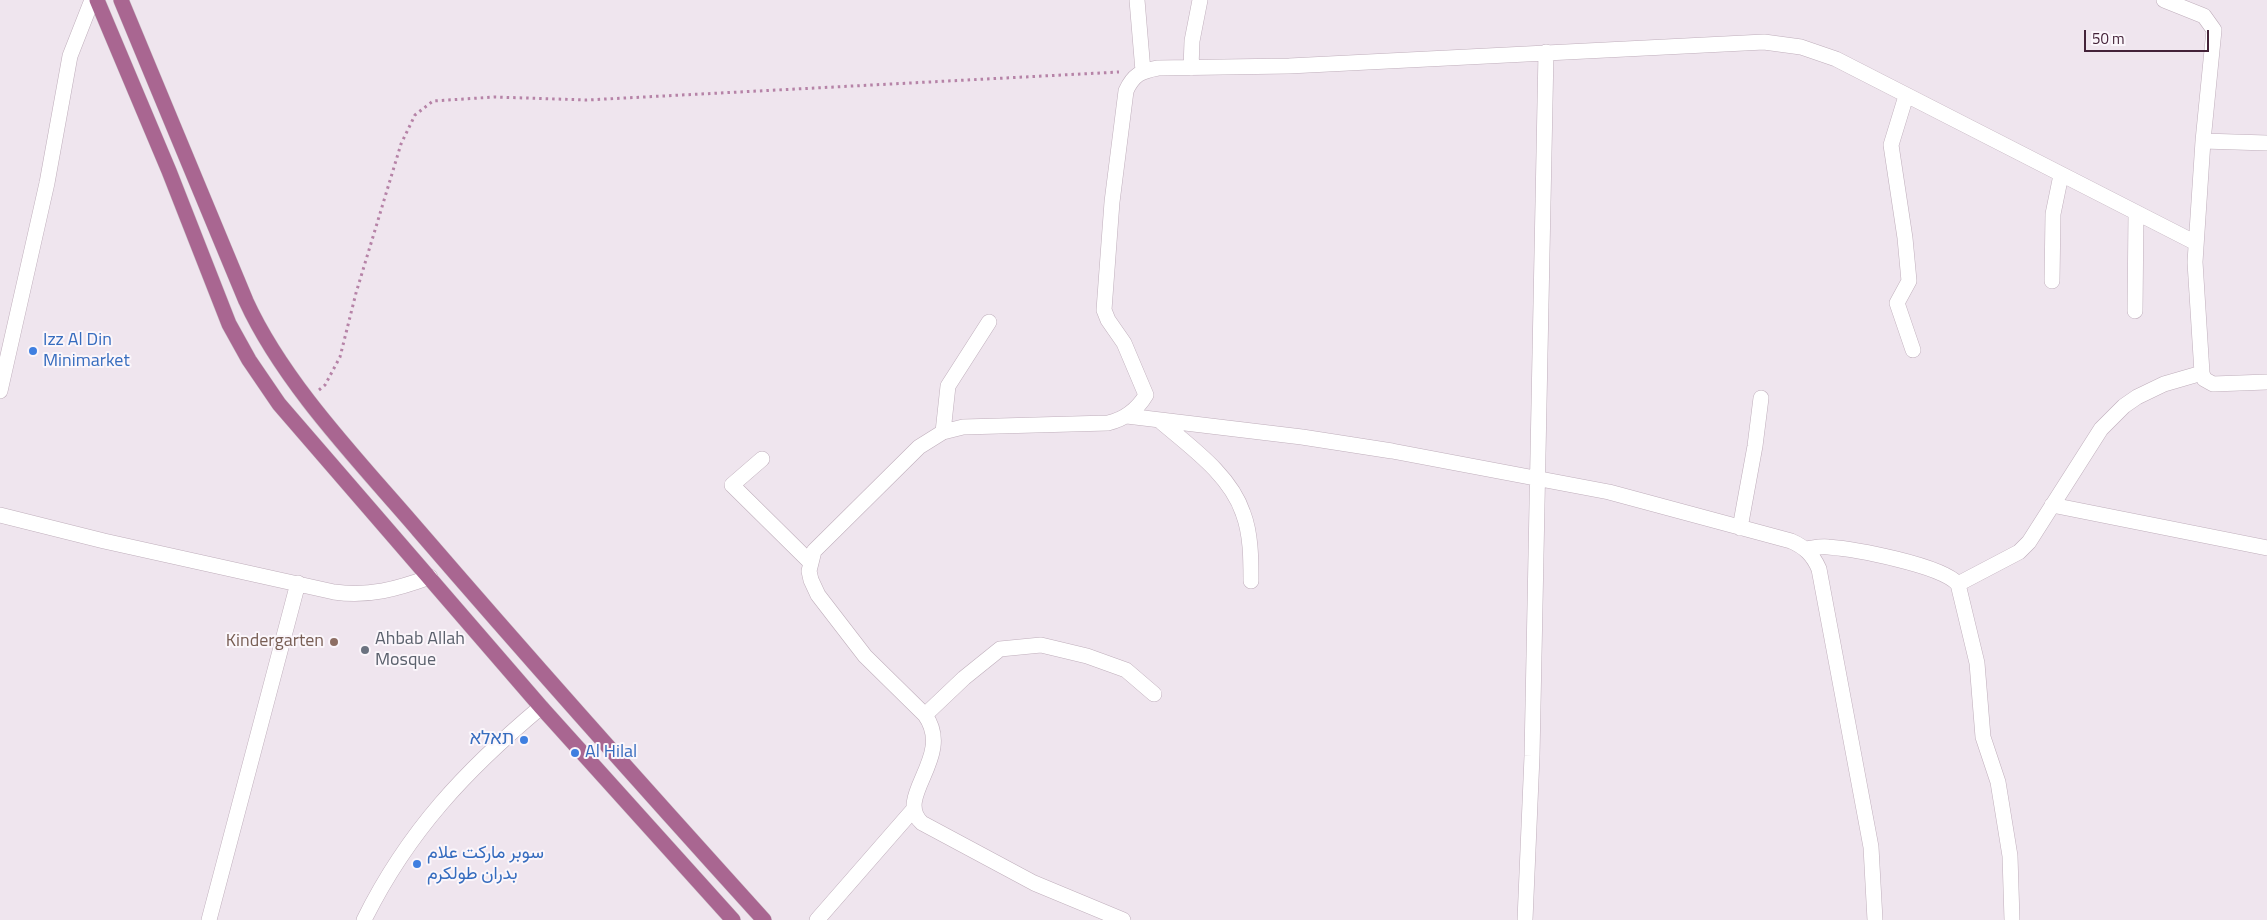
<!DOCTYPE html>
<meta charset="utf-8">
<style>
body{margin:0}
#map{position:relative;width:2267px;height:920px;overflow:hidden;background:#efe5ee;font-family:"Titillium Web",sans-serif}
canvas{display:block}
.scale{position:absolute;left:2084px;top:30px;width:125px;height:22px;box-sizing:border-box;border:2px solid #442238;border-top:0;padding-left:6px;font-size:15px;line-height:18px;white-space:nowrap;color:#442238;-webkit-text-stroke:4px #fbf6fb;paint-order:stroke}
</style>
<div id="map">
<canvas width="2267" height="920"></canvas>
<div class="scale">50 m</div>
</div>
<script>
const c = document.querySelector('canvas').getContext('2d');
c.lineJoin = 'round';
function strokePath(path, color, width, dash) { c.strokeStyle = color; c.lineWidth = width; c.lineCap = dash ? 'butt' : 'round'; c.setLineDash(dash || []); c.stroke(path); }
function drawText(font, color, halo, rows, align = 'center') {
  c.font = font + ' "Titillium Web",Vazirmatn,"Noto Sans Hebrew",sans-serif'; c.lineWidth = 4; c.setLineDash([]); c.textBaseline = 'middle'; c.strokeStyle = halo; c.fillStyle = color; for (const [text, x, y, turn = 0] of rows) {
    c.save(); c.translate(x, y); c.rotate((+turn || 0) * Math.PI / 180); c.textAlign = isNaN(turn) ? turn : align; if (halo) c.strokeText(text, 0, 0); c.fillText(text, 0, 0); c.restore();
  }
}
const minor = new Path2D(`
 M1137,0l6,71
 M2164,0l40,16 10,14 -11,111 -8,121 7,111 2,6 9,5 54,-2
 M1191,68l1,-27 8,-41
 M1906,96l-15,49 14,93 4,43 -12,22 16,47
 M2203,141l64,2
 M2052,281l1,-67 8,-39
 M2135,311l1,-98
 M0,391l47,-208 23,-127 22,-56
 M1127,416l175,21 90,14 217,41 182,49c14,6 22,14 28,28l52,278 4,73
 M1159,420c30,26 71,54 84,93 8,21 8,46 8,68
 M943,432l5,-46 41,-64
 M762,459l-30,26 78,77
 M2052,505l215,43
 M0,515l104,26 230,51c35,5 63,-3 96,-15
 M1740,528l15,-82 6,-48
 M1805,549c8,-1 16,-3 23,-2 27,2 113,18 130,37l19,79 6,74 15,45 12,74 2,64
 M1958,584l61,-32 10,-10 72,-113 23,-23 13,-9 27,-13 38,-11
 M925,715l39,-37 36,-29 41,-4 46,11 39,14 28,24
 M209,920l89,-337
 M364,920c44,-89 102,-150 177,-213
 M817,920l96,-110
 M1123,920l-89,-37 -112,-60c-29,-26 33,-66 3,-108l-60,-59 -47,-61 -7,-15 -2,-9 5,-20 105,-104 24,-15 20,-5 145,-4c17,-4 29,-13 38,-28l-22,-52 -16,-23 -4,-10 8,-108 14,-111c7,-16 15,-20 32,-23l131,-2 475,-24 37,5 35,12 360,184
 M1525,920l7,-164 14,-704`);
const major = new Path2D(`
 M97,0l72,171 60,153 20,36 30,44 262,303 192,213
 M121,0l125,301c38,83 113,160 173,230 113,131 228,260 345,389`);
strokePath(minor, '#bfaebb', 16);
strokePath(major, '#cbc1c7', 16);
strokePath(new Path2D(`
 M319,390l6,-5 15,-28 16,-64 45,-149 14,-29 18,-14 61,-4 93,3 532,-28`), '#b683a7', 3, [2.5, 4]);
strokePath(minor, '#fff', 15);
strokePath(major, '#a96691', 15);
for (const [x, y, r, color] of [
 [33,351,5,"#3f7fe0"],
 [334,642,5,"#8d6e63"],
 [365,650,5,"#6b7280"],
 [524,740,5,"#3f7fe0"],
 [575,753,5,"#3f7fe0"],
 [417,864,5,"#3f7fe0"]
]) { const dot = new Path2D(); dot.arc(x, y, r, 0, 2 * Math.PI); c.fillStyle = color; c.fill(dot); strokePath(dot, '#fbf6fb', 2); }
drawText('18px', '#366cbe', '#fbf6fb', [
 ["Izz Al Din",43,341],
 ["Minimarket",43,362],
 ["תאלא",514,740,"right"],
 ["Al Hilal",585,753],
 ["سوبر ماركت علام",427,854],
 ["بدران طولكرم",427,875]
], 'left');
drawText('18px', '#5b616d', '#fbf6fb', [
 ["Ahbab Allah",375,640],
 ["Mosque",375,661]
], 'left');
drawText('18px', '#785e54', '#fbf6fb', [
 ["Kindergarten",324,642]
], 'right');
</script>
